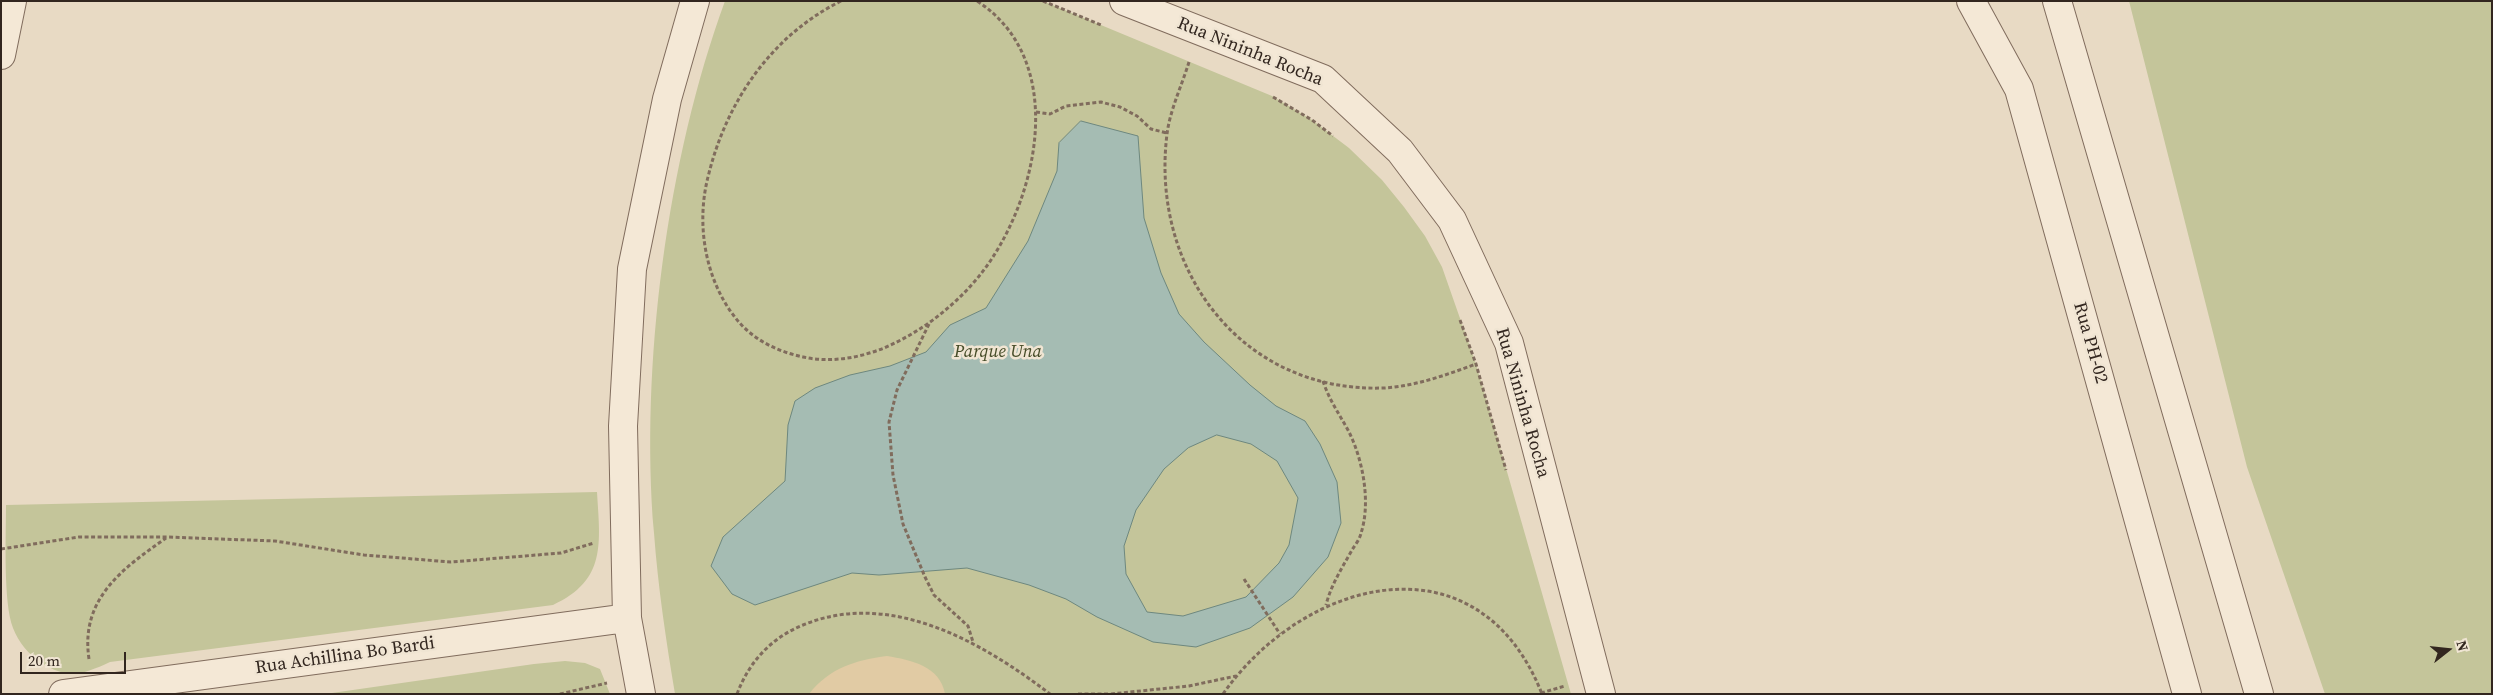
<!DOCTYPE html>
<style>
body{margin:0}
#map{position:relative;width:2493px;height:695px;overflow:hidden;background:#e8dac4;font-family:"Source Serif 4",serif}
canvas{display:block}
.frame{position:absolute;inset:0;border:2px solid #32261f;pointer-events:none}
.north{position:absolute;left:2423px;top:625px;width:50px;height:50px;-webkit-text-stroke:4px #f0e5d3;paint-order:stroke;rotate:74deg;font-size:14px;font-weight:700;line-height:20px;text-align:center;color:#32261f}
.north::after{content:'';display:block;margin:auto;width:18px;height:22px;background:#32261f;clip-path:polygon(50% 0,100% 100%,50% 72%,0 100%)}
.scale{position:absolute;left:20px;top:652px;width:106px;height:22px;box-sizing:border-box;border:2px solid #32261f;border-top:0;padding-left:6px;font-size:15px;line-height:18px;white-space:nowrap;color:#32261f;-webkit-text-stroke:4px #f0e5d3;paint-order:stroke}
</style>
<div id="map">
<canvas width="2493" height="695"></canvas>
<div class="frame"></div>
<div class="north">N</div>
<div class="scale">20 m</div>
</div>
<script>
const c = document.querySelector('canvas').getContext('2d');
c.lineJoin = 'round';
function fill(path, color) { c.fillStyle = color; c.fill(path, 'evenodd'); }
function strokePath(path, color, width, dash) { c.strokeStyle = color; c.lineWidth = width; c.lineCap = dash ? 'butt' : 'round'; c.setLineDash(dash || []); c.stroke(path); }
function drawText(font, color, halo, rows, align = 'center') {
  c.font = font + ' "Source Serif 4",serif'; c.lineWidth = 5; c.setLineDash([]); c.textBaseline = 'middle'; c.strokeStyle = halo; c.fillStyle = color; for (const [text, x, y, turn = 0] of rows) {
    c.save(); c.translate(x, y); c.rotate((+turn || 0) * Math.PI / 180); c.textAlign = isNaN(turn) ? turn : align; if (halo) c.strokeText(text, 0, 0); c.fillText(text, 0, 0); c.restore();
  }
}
fill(new Path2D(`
 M725,1h318l229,95 40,24 37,28 33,32 22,27 21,29 17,31 34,97 95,330h-896c-9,-54 -17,-107 -21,-161 -14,-167 13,-374 71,-532z
 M2129,1h363v693h-167l-78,-227z
 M597,492c3,51 10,88 -44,113l-443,57c-26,12 -42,18 -68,1 -14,-9 -23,-20 -29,-35 -10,-25 -7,-93 -7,-123z
 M565,661l20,2 15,6 10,25h-285l209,-30z`), '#c4c59a');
fill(new Path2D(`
 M887,656c24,4 53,10 58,38h-136c20,-26 47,-34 78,-38z`), '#e1cba4');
const water = new Path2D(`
 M1081,121l57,15 6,82 17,55 18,41 25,28 46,43 26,21 29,15 15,23 17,38 4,41 -13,34 -35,40 -43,31 -54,19 -43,-5 -56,-25 -31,-18 -37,-14 -62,-17 -88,7 -27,-2 -97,32 -23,-11 -21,-28 12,-29 62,-56 3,-56 7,-24 20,-13 35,-13 40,-9 36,-14 24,-27 36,-17 42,-67 29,-70 2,-28zM1217,435l34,9 26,17 21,37 -9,47 -10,18 -33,34 -63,19 -36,-4 -21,-38 -2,-28 12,-36 28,-41 24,-21z`);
fill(water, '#a5bcb3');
strokePath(water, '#6e887f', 1);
const minor = new Path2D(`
 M1124,1l199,78 77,72 52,69 57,123 92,351
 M1971,1l48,88 168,605
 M2057,1l202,693
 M1,55l11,-54
 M63,694l564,-76
 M641,694l-14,-76 -4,-192 9,-157 35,-170 28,-98`);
strokePath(minor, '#806c5d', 30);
strokePath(new Path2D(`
 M841,1c-70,35 -115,101 -133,176 -12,47 -3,101 26,139 17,23 42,35 69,41 27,6 56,1 81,-9 37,-16 70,-41 96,-73 58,-73 90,-214 -3,-274
 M1043,1l58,24
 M1189,62c-7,23 -19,48 -22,72 -17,136 75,259 217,254 32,-2 62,-13 92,-24
 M1273,97l39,23 21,16
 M1036,112l14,2 16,-8 35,-4 19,5 17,9 14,13 16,4
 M1460,320l16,44 30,106
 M929,324l-32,66 -8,32 4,53 10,49 22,53 9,18 34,31 5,16
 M1323,381c6,19 17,34 26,51 14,28 22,71 12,101 -1,6 -6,12 -9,17 -10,18 -21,35 -26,55
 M1,549l78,-12h88l108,4 89,14 87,7 110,-9 33,-10
 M1244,579l36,55
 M89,659c-9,-60 33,-90 77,-121
 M1541,693l24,-7
 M560,694l47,-11
 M737,694c12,-32 34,-56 66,-69 87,-36 179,17 247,69
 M1078,694h30
 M1111,694l78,-8 47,-10
 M1223,694c83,-118 256,-160 319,0`), '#806c5d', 3, [4, 2.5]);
strokePath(minor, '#f4e8d6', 28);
drawText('18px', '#32261f', '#f0e5d3', [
 ["Rua Nininha Rocha",1250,52,22],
 ["Rua PH-02",2090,343,74],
 ["Rua Nininha Rocha",1522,403,74],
 ["Rua Achillina Bo Bardi",345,656,-8]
]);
drawText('italic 18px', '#464c28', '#f0e5d3', [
 ["Parque Una",998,352]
]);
</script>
